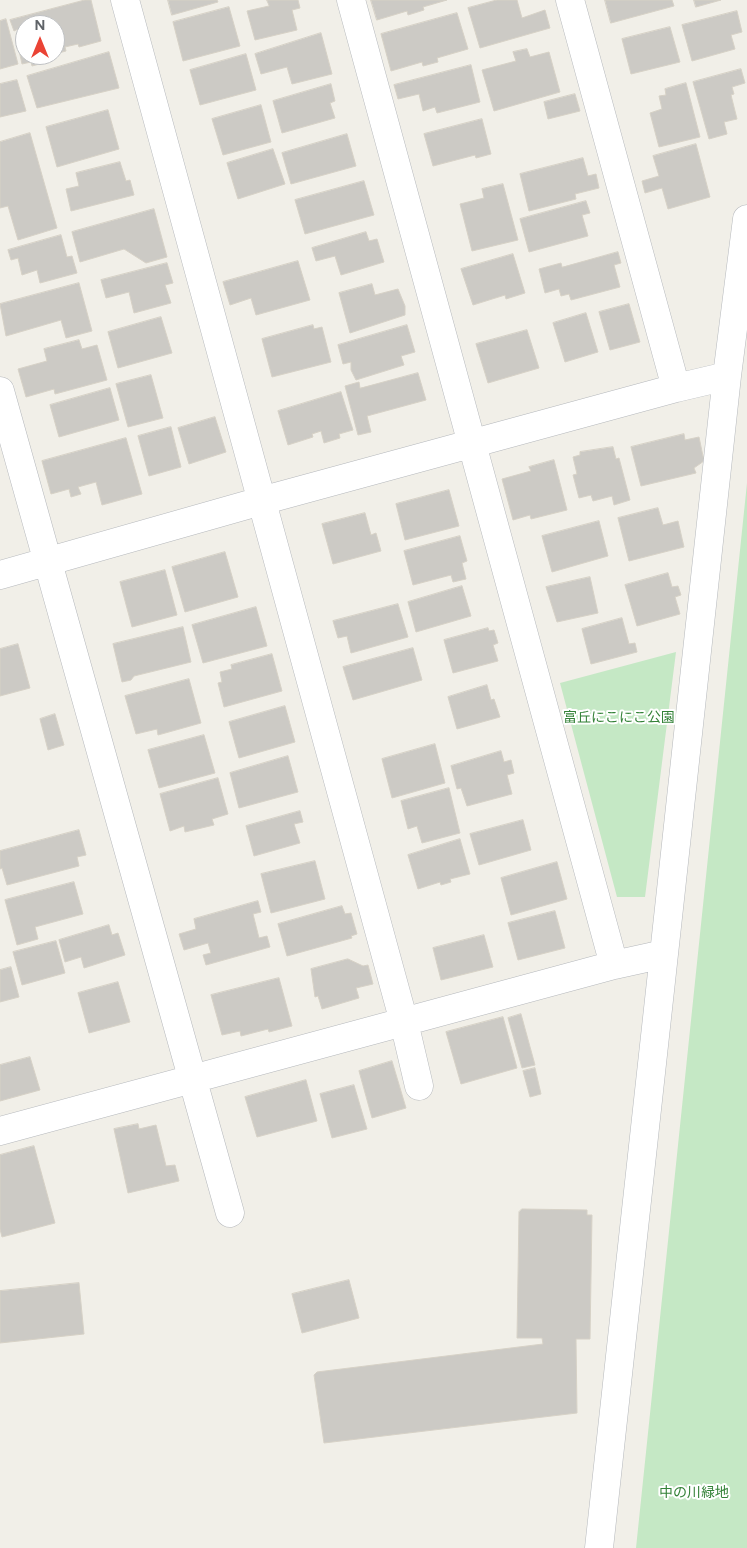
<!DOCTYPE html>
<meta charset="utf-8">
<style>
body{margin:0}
#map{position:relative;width:747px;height:1548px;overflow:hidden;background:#f1efe8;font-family:Figtree,sans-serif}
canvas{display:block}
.north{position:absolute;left:15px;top:15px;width:50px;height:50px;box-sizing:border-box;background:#fff;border:1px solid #bfc1c3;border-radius:50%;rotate:0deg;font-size:14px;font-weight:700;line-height:20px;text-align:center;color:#5f6368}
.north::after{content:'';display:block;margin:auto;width:18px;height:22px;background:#ea4335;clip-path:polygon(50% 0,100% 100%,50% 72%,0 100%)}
</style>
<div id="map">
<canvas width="747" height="1548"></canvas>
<div class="north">N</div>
</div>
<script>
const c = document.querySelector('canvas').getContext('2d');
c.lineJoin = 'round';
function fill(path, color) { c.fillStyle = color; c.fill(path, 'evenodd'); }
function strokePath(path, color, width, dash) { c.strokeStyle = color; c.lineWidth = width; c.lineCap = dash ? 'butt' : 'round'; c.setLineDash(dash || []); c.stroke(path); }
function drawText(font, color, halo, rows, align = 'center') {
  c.font = font + ' Figtree,"Noto Sans JP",sans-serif'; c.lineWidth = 4; c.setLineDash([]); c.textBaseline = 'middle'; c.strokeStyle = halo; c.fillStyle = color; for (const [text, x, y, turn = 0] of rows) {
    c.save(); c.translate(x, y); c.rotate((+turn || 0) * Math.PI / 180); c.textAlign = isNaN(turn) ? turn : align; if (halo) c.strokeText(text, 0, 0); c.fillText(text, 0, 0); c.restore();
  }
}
fill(new Path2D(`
 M747,483v1065h-111z
 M676,652l-31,245h-28l-57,-214z`), '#c5e8c5');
const building = new Path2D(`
 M85,0h6l10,41 -22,6 -1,-3 -13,3 1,4 -11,3v-29h-30v30h27l-3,1 2,5 -19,5 -1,-4 -9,2 -5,-23 4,-1 -3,-11 -4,2 -4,-11z
 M168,0h49l1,2 -46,13z
 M267,0h31l2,8 -8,2 5,20 -42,10 -8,-29 22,-5z
 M371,0h76l-24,7 1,3 -16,5 -1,-4 -30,9z
 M497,0h20l5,18 23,-8 5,18 -70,20 -12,-40z
 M605,0h67l2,6 -63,17z
 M694,0h27l-25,7z
 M229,7l11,39 -57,15 -10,-39z
 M737,11l5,21 -11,3 4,14 -43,12 -10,-36z
 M457,13l11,36 -31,9 1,4 -15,4 -1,-4 -31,9 -10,-37z
 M6,19l12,45 -18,5v-48z
 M670,27l10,35 -49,12 -9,-35z
 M321,33l11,41 -40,10 -5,-17 -26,7 -6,-20z
 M527,49l3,8 19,-5 11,40 -66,19 -12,-41 34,-9 -3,-9z
 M109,52l10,36 -82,20 -10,-32z
 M246,54l10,36 -56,15 -10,-35z
 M471,65l9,37 -43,11 -2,-6 -12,4 -4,-17 -21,5 -4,-14z
 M741,69l4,14 -13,4 2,7 -3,1 6,24 -13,3 3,12 -18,5 -16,-57z
 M17,80l9,31 -26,6v-33z
 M686,83l14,54 -41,10 -9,-34 12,-4 -3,-13 7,-1 -1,-6z
 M331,84l4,17 -5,2 5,15 -53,15 -9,-32z
 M575,94l5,17 -32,8 -4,-17z
 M261,105l10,37 -48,13 -11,-36z
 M108,110l11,39 -62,18 -11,-40z
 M482,119l9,35 -15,4 -1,-3 -42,11 -9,-32z
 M30,133l27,95 -39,12 -10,-34 -8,2v-66z
 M347,134l9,32 -65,18 -9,-31z
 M696,144l14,53 -42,12 -6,-21 -17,5 -3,-12 17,-5 -6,-20z
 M273,149l12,35 -47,15 -11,-36z
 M583,158l5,18 8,-2 3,14 -24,6 1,5 -47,12 -9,-37z
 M120,162l6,19 4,-1 4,15 -63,16 -5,-22 13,-3 -3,-13z
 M364,181l10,34 -69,19 -10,-34z
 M503,184l15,56 -46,11 -12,-47 24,-6 -2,-9z
 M586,201l4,12 -8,2 6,21 -59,16 -9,-33z
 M154,209l13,48 -21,6 -22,-14 -44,13 -8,-30z
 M366,232l3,9 8,-2 7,23 -43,13 -6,-19 -19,5 -4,-13z
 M61,235l6,22 5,-1 5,17 -37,10 -3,-13 -15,5 -4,-17 -7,2 -3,-10z
 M618,252l3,11 -7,2 6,22 -49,13 -2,-6 -8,2 -2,-7 -14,4 -6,-24 22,-6 1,4z
 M513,254l12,39 -19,6 -1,-4 -32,10 -12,-36z
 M298,261l12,39 -54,15 -5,-17 -21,7 -7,-23z
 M167,263l6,20 -8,2 6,18 -37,10 -5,-21 -23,6 -5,-18z
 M79,283l13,48 -26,7 -5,-18 -55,16 -6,-32z
 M372,284l3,11 23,-6 7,17v9l-55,18 -11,-40z
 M629,304l11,38 -30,8 -11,-38z
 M586,313l12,39 -33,10 -12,-39z
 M161,317l11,36 -54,15 -10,-36z
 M313,325l1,4 8,-2 9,35 -59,15 -10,-38z
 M407,325l8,27 -14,4 3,9 -48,15 -5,-10v-8l-8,2 -5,-19z
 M527,330l12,38 -51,15 -12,-39z
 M79,340l3,9 15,-4 10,35 -52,14 -1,-5 -28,8 -8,-28 29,-8 -3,-12z
 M418,373l8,27 -59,16 4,16 -13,3 -13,-49 14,-4 1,6z
 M151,375l12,43 -35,9 -12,-43z
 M110,388l9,32 -60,17 -9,-32z
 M341,392l12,38 -14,4 1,4 -16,5 -3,-12 -9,3 1,3 -25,8 -10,-34z
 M215,417l11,35 -37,12 -11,-36z
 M171,427l10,40 -32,9 -11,-40z
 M684,434l1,6 14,-3 5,24 -10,7 2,5 -55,13 -10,-39z
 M126,438l16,56 -40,11 -6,-23 -18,5 3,7 -10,3 -2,-8 -18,5 -9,-33z
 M613,447l3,12 3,-1 11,42 -16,5 -2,-9 -19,5 -2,-6 -12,3 -6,-23 4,-1 -4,-17 7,-2v-3z
 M554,460l13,50 -36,9 -1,-4 -17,5 -11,-41 29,-8 -2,-4z
 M449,490l10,36 -54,14 -9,-36z
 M658,508l5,17 15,-4 6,26 -55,14 -11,-43z
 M365,513l6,22 5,-2 5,18 -48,13 -11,-40z
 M599,521l9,35 -56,16 -10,-36z
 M460,536l7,25 -5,2 4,16 -13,3 -2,-7 -38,10 -9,-34z
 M225,552l13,45 -53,15 -13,-45z
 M165,570l12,45 -45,12 -12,-45z
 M668,573l4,14 6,-1 3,9 -6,2 5,17 -43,12 -12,-41z
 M590,577l8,36 -41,9 -11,-35z
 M462,586l9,30 -55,16 -8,-30z
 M398,604l10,33 -57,16 -4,-17 -9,2 -5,-17z
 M256,607l11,39 -64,17 -11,-38z
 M622,618l7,26 6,-1 2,9 -46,12 -9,-35z
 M183,627l8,35 -57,14 -3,4 -9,2 -9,-38z
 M488,628l1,3 5,-1 4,13 -5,2 5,16 -45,12 -9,-33z
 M18,644l12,44 -30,8v-47z
 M413,648l9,32 -69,20 -10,-33z
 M272,654l10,37 -58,16 -6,-24 4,-1 -2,-10 12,-3 -1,-4z
 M189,679l12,44 -43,12 -1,-6 -21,5 -11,-38z
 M487,685l4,15 3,-1 6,18 -43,12 -9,-32z
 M285,706l10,36 -56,16 -10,-36z
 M55,714l9,31 -16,5 -8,-31z
 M204,735l11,38 -56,15 -11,-38z
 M435,744l10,39 -53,15 -10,-39z
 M501,751l3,11 7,-2 3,13 -7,2 5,19 -45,12 -6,-18 -4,1 -6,-23z
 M288,756l10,36 -59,16 -9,-35z
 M218,778l10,36 -16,5 2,6 -29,7 -1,-6 -14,5 -10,-37z
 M449,788l11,45 -38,10 -5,-17 -9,3 -7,-28z
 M300,811l3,11 -9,2 6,19 -46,13 -8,-30z
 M523,820l8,30 -52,15 -9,-31z
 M79,830l7,25 -9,2 2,9 -72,19 -5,-17 -2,1v-18z
 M460,839l10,35 -20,5 1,3 -10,3 -1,-3 -22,7 -10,-34z
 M315,861l10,38 -54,14 -10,-39z
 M557,862l10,37 -56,16 -10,-37z
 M74,882l9,32 -48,13 3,12 -21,6 -12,-45z
 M258,901l3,11 -8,2 6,24 8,-2 3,11 -64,18 -3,-10 8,-2 -3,-10 -24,7 -5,-16 17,-5 -2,-10z
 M342,906l3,8 6,-1 6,21 -6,2 1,2 -65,18 -9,-32z
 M555,911l10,37 -47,12 -10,-37z
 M109,925l3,10 6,-2 7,22 -41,13 -3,-11 -16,5 -6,-22z
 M484,935l9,32 -52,13 -8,-32z
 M56,941l9,32 -43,12 -9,-33z
 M348,959l15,7 5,-1 5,19 -17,4 3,10 -37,11 -4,-13 -3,1 -4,-28z
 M11,967l8,30 -19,5v-32z
 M279,978l13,48 -23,6 -1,-3 -27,7 -1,-5 -18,4 -11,-40z
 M118,982l12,40 -41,11 -11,-40z
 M521,1014l14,51 -13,3 -14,-50z
 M503,1017l14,51 -56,16 -15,-52z
 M30,1057l10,33 -40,11v-36z
 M392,1061l14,47 -34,10 -13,-47z
 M535,1068l6,26 -11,3 -7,-26z
 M306,1080l11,41 -60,16 -12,-40z
 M354,1085l13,44 -35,9 -12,-44z
 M138,1124l1,5 17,-4 10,41 9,-1 4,16 -51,12 -14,-64z
 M34,1146l21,77 -53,14 -2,-8v-74z
 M522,1209l65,1v5h5l-2,124h-14l1,74 -253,30 -10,-68 3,-3 226,-28 -1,-6h-25l2,-126z
 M349,1280l10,38 -57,15 -10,-39z
 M79,1283l5,51 -84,9v-52z`);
fill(building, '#cccac5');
strokePath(building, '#d6d1c6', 1);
const minor = new Path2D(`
 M125,0l279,1022 15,64
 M351,0l263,965
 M570,0l106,388
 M0,391l230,822
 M0,575l261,-74 415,-113 51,-12
 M0,1131l614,-166 50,-11 63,-578 20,-157
 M599,1548l65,-594`);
strokePath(minor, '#b5b8bc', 29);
strokePath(minor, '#fff', 28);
drawText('14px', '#348238', '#fff', [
 ["富丘にこにこ公園",619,718],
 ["中の川緑地",694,1493]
]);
</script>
